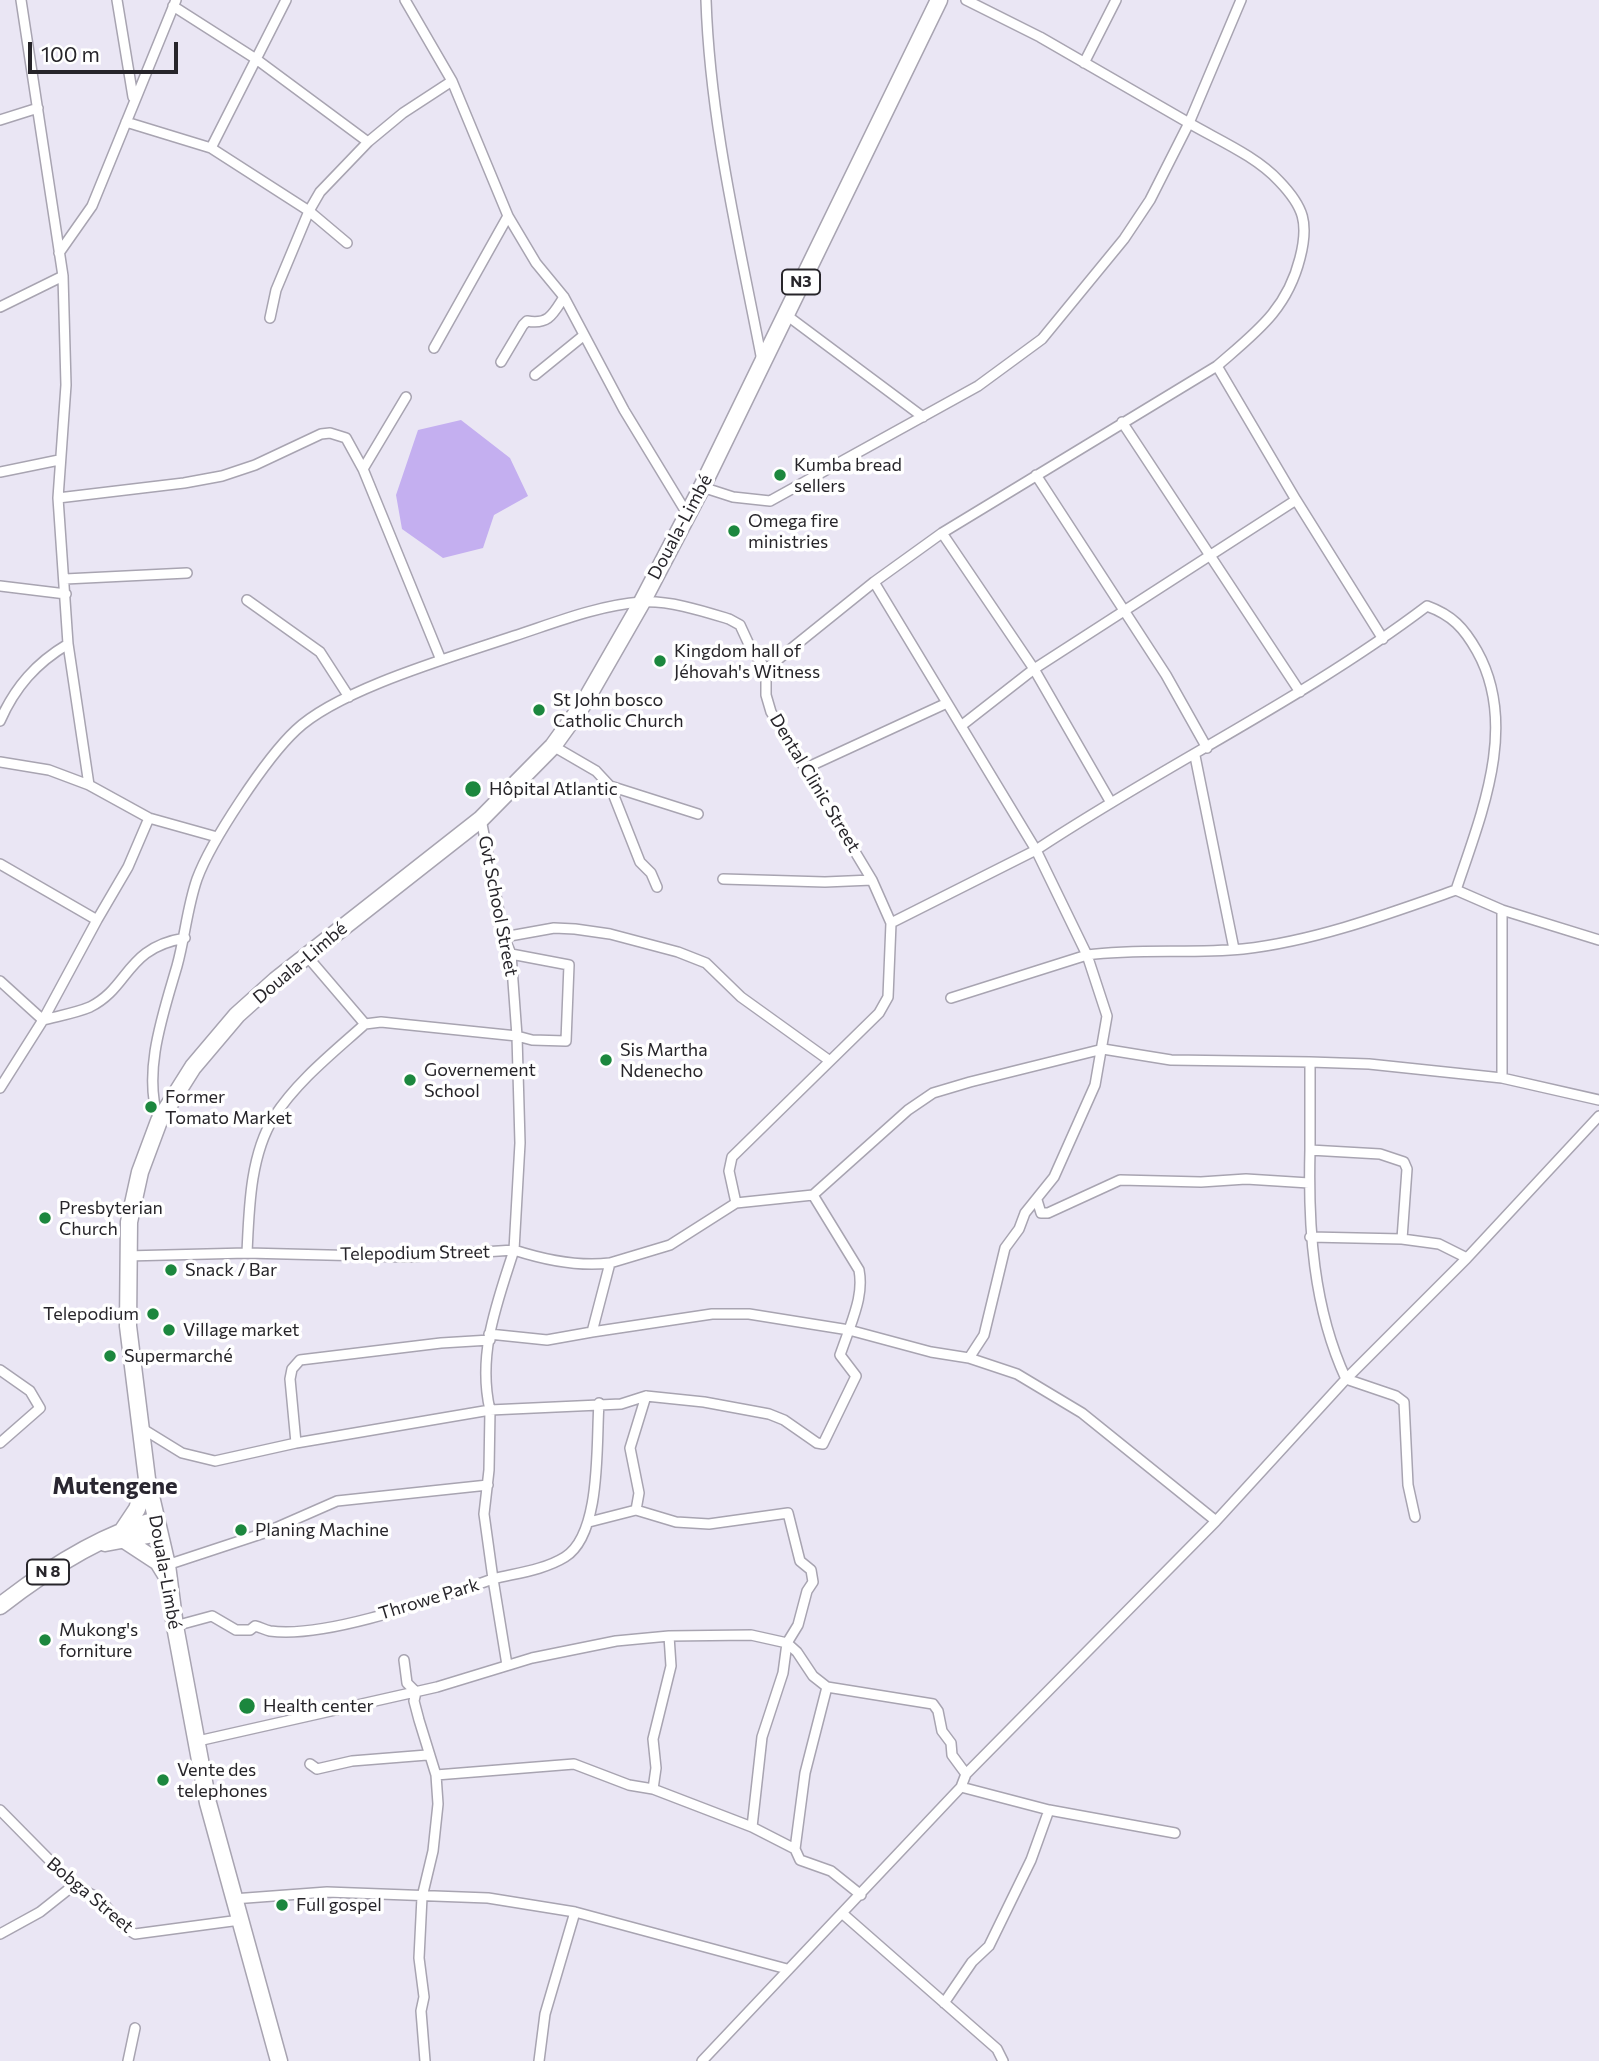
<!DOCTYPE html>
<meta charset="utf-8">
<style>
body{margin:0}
#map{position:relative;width:1599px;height:2061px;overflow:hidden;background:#eae6f4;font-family:Commissioner,sans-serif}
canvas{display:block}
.scale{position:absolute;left:28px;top:42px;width:150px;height:32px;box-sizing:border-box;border:4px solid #27252a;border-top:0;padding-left:9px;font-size:21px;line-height:24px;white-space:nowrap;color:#27252a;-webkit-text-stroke:5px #fff;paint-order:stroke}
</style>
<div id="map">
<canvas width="1599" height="2061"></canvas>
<div class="scale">100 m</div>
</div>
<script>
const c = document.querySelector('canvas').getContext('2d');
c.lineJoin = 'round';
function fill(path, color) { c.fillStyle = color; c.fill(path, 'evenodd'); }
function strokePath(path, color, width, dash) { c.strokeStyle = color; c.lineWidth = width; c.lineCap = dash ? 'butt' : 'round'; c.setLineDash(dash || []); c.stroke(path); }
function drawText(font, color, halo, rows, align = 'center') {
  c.font = font + ' Commissioner,sans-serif'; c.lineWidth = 7; c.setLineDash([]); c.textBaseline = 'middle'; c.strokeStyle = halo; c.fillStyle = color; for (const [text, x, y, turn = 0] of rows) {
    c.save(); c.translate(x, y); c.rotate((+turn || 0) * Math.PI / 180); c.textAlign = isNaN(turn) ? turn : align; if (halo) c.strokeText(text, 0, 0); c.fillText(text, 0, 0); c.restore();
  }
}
fill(new Path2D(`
 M461,420l49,38 18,38 -34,19 -11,33 -40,10 -41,-29 -6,-34 22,-65z`), '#c4aff0');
const street = new Path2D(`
 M21,0l42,276 3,109 -8,113
 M117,0l16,97
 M405,0l47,81 56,135 28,47 28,34 60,113 62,102
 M706,0c4,122 33,241 56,361
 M966,0l74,37 149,86 52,-123
 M1084,63l32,-63
 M0,120l38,-12
 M126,122l85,26 98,63 11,-19 48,-50 -112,-83 -83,-53
 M368,142l35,-29 49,-32
 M211,148l75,-148
 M59,253l33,-47 84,-206
 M0,307l63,-31
 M785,314l138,103
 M270,318l6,-28 33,-79 38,32
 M434,348l74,-132
 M501,362l22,-37 4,-4c22,4 26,-7 37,-24
 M1217,366l79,134 87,139
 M535,375l48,-39
 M1122,422l178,270
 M363,469l43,-72
 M0,472l59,-12
 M1036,475l130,200 41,73
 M702,487l31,10 37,4 208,-115 64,-47 82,-100 26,-39 39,-77c29,17 67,33 90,58 25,26 30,42 21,77 -13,52 -44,74 -83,108l-275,167 -68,49
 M942,533l92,136 76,132
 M65,579l122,-6
 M0,586l66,8
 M247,600l73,52 29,45
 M766,669l108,-87 162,268 -145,73
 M0,721c15,-34 36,-58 68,-77
 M961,726l73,-57 262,-169
 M553,746l43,25 14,15 88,28
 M1195,756l39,193
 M0,762l49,8 40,15 60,33 68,19
 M806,768l141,-65
 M89,785l-21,-141 -10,-146 126,-15 38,-7 33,-11 66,-31 9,-1 16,5 17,31 78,191
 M610,786l30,76 11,11 6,14
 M481,819l23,118 7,17 6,82 15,4 34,1 3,-76 -58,-11
 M0,864l97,56 -54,100 -43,-39
 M723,879l102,3 47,-2 19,43 -3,74 -9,16 -49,48
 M97,920l31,-53 21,-49
 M504,937l50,-9 21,1 35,5 68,18 28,11 35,34 89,64 -98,96 -3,14 7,32 -66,42 -60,18
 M951,998l136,-43 -51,-105c128,-85 268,-151 391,-244 25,9 37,22 50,45 42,75 4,164 -21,239
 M1502,1078l97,22
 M0,1088l43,-68c15,-4 33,-7 47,-13 40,-20 35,-59 95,-69
 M159,1121c-17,-48 4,-107 18,-155 8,-29 10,-58 20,-87 14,-38 69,-121 99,-149 43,-41 159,-74 218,-94 40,-13 85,-31 127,-34 28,-2 62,9 88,17l11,6 12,26 14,18v26l5,17 101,168
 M1310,1150c-2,77 3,158 36,229l50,17 8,6 4,83 7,32
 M813,1195l95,-85 25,-17 37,-11 133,-33 68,11 139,2
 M1037,1200l4,13h7l72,-33 81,2 45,-3 63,4
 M736,1203l77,-8 46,75c4,21 -3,40 -10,60l82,22 38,6 15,-23 21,-87 14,-19 6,-16 29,-36 41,-92 12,-69 -20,-61c52,-7 104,-1 156,-6 72,-8 145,-35 213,-59l46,20 97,30
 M1310,1237l92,2
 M247,1253c2,-44 3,-98 27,-136 23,-36 60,-65 91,-93
 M126,1256l121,-3 160,4 107,-7c-17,53 -37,104 -24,160l-194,33 -81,18 -33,-8 -39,-24
 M1467,1258l-28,-14 -37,-5 5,-70 -3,-7 -24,-8 -70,-4v-88l59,2 133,14v-168
 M489,1334l58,6 45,-8
 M969,1358l48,16 65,39 134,108
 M0,1370l30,21 10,17 -40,35
 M646,1396l-16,52 9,45 -3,17 40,12 33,2 79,-11 12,48 11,9 2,12 -6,9 -9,34 -11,18 -4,30 -21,64 -10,90
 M296,1443l-6,-64 2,-10 8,-9 141,-17 49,-3
 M589,1522l47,-12
 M167,1565l97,-32 73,-32 151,-16
 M175,1626l37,-10 24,14h14l5,-4c5,1 10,4 15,5 57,8 167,-33 223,-52l-9,-65 5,-44 1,-60 131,-6 25,-8 58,6 65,12 15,6 33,23 6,1 33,-68 -16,-21 9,-25 -100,-16h-37l-120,18 18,-69c-32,4 -65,-3 -96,-13l6,-107 -3,-107 -136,-14 -16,2 -59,-69
 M669,1636l82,-1 36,8 10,9 16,24 14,11 106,17 5,7 4,20 9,12 1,12 14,19
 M404,1660l3,23 9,9 -2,9 5,19 17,55 2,29 -5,47 -11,46 -3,61 5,39 -3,14 4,50
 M507,1665l-14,-86c24,-6 51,-9 72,-22 37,-23 31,-115 34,-154
 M198,1741l239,-54 95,-29 84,-17 53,-5 2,30 -18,73 3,29 -3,21 99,38 43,22 5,11 31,11 30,24
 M310,1764l7,5 35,-8 75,-6
 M436,1775l138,-11 55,21 24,4
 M961,1787l88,23 126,23
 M0,1810l74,75 26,14 22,27 13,8 105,-14
 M795,1849l10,-76 22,-86
 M233,1899l94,-7 161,6 87,14 212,57
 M843,1914l154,135 6,12
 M0,1934l40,-22 34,-27
 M944,2003l28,-41 17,-16 42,-86 18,-50
 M128,2061l7,-33
 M539,2061l6,-47 30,-102
 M702,2061l259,-274 5,-13 250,-253 130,-142 121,-121 132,-142`);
const highway = new Path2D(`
 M123,1530l14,-21 10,-30
 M126,1541l32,21 8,13
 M105,1543l54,-10
 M0,1606c46,-36 100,-71 156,-86
 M279,2061l-71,-258 -33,-177 -8,-61 -20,-86 -19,-153 1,-104 11,-50 19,-51 34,-54 44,-52 39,-35 205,-161 72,-73 31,-43 58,-101 60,-115 237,-487`);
strokePath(street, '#a8a4b1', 12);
strokePath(highway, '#a8a4b1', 19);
strokePath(street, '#fff', 9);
strokePath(highway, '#fff', 16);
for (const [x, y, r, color] of [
 [780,475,7,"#1c873e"],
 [734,531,7,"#1c873e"],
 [660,661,7,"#1c873e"],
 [539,710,7,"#1c873e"],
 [473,789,9,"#1c873e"],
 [606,1060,7,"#1c873e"],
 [410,1080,7,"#1c873e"],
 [151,1107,7,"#1c873e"],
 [45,1218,7,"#1c873e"],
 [171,1270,7,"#1c873e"],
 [153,1314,7,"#1c873e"],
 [169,1330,7,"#1c873e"],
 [110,1356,7,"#1c873e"],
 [241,1530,7,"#1c873e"],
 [45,1640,7,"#1c873e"],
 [247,1706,9,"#1c873e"],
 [163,1780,7,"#1c873e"],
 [282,1905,7,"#1c873e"]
]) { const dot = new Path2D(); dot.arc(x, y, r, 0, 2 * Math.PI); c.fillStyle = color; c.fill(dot); strokePath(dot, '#fff', 2.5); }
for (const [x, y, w] of [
 [801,282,38],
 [48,1572,42]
]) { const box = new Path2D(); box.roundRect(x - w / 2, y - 12.5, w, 25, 5); c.fillStyle = '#fff'; c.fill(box); strokePath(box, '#27252a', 2); }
drawText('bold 16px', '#27252a', null, [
 ["N3",801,282],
 ["N 8",48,1572]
]);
drawText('18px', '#27252a', '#fff', [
 ["Kumba bread",794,465],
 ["sellers",794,486],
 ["Omega fire",748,521],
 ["ministries",748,542],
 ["Kingdom hall of",674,651],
 ["Jéhovah's Witness",674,672],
 ["St John bosco",553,700],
 ["Catholic Church",553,721],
 ["Hôpital Atlantic",489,789],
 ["Sis Martha",620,1050],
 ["Ndenecho",620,1071],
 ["Governement",424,1070],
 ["School",424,1091],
 ["Former",165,1097],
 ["Tomato Market",165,1118],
 ["Presbyterian",59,1208],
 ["Church",59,1229],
 ["Snack / Bar",185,1270],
 ["Telepodium",139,1314,"right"],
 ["Village market",183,1330],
 ["Supermarché",124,1356],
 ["Planing Machine",255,1530],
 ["Mukong's",59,1630],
 ["forniture",59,1651],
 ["Health center",263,1706],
 ["Vente des",177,1770],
 ["telephones",177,1791],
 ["Full gospel",296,1905]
], 'left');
drawText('18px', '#27252a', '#fff', [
 ["Douala-Limbé",680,527,-62],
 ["Dental Clinic Street",815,783,59],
 ["Gvt School Street",498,906,79],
 ["Douala-Limbé",300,963,-40],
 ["Telepodium Street",415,1253,-1],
 ["Douala-Limbé",165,1572,80],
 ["Throwe Park",429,1599,-17],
 ["Bobga Street",90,1895,40]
]);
drawText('bold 24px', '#2a2731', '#fff', [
 ["Mutengene",115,1486]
]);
</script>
